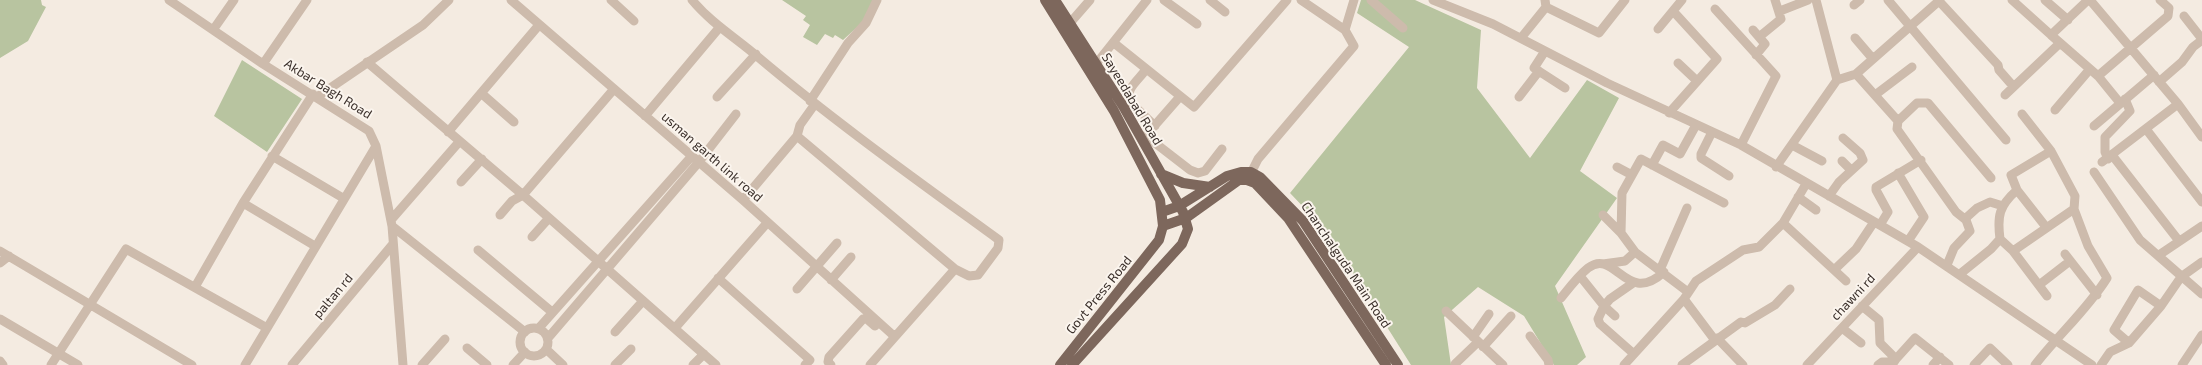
<!DOCTYPE html>
<style>
body{margin:0}
canvas{display:block;background:#f4ebe1}
</style>
<canvas width="2202" height="365"></canvas>
<script>
const c = document.querySelector('canvas').getContext('2d');
c.lineJoin = 'round';
function fill(path, color) { c.fillStyle = color; c.fill(path, 'evenodd'); }
function strokePath(path, color, width, dash) { c.strokeStyle = color; c.lineWidth = width; c.lineCap = dash ? 'butt' : 'round'; c.setLineDash(dash || []); c.stroke(path); }
function drawText(font, color, halo, rows, align = 'center') {
  c.font = font + ' "Exo 2",sans-serif'; c.lineWidth = 4; c.setLineDash([]); c.textBaseline = 'middle'; c.strokeStyle = halo; c.fillStyle = color; for (const [text, x, y, turn = 0] of rows) {
    c.save(); c.translate(x, y); c.rotate((+turn || 0) * Math.PI / 180); c.textAlign = isNaN(turn) ? turn : align; if (halo) c.strokeText(text, 0, 0); c.fillText(text, 0, 0); c.restore();
  }
}
fill(new Path2D(`
 M0,0h41l1,5 4,2 -18,34 -28,17z
 M782,0h93l-9,19 -23,21 -8,-5 -2,3 -8,-4 -8,11 -14,-8 7,-12 -7,-5 3,-4z
 M1361,0h54l66,30 -4,58 53,70 57,-78 32,18 -39,73 37,27 -62,88 31,71 -9,8h-23l-30,-49 -46,-29 -34,30 7,48h-40l-84,-133 -37,-39 119,-146 -52,-34z
 M242,60l60,39 -35,53 -53,-36z`), '#b8c4a0');
strokePath(new Path2D(`
 M169,0l94,64 106,67 7,15 16,80 133,106
 M511,0l232,200 151,136
 M611,0l23,21
 M692,0c19,23 44,38 66,57 77,65 160,124 241,183l-1,8 -20,27 -9,1 -14,-7
 M1164,0l33,24
 M1210,0l15,12
 M1301,0l44,30
 M1371,0l32,28
 M1433,0l60,24 114,59 134,62 177,102 174,118
 M1888,0l118,140
 M1938,0l60,65 1,5 14,16
 M2012,0l39,35 37,-35
 M2045,0l23,20
 M2090,0l88,104 24,33
 M1854,5l6,-5
 M1546,7l53,26 26,-33
 M1715,9l61,67 -35,69
 M1780,11l28,-11
 M2184,16l18,23
 M1070,23l20,-23
 M1658,29l24,-29
 M213,30l21,-30
 M1753,30l12,14 -9,11
 M2051,35l47,41 22,27
 M1759,37l22,-18 -6,-19
 M1521,38l25,-31 -1,-7
 M1855,38l18,21
 M1114,43l80,64 93,-107
 M1545,51l-11,17 31,20
 M367,62l156,133 193,170
 M1678,63l18,17
 M263,64l44,-64
 M1096,64l51,-64
 M1144,72c-6,8 -19,18 -15,29l26,25
 M1856,74l42,47 -1,8 59,83 10,8
 M2098,76l70,-60 1,-8 -9,-8
 M1837,80l19,-6 84,-74
 M2159,82l23,-20 11,-15 9,-7
 M481,93l33,29
 M1875,95l37,-28
 M2005,95l55,-52
 M317,97l106,-72 26,-25
 M717,97l39,-43
 M1519,97l20,-26
 M810,101l38,-58 18,-20 11,-23
 M2055,110l35,-41
 M1669,113l48,-54 -44,-48
 M2022,114l29,37 24,45 -1,13 14,37 19,32c-20,32 -49,57 -72,87
 M645,116l74,-88
 M1898,121l19,-18h11l63,75
 M2094,126l60,-51
 M2146,129l56,73
 M448,132l91,-107
 M1712,132l-11,22v4l28,18
 M797,136l158,133 -85,96
 M1146,136l44,34 8,3 7,-2 17,-22
 M1142,140l35,-40
 M1792,145l30,16
 M2112,155l67,86
 M272,156l71,42
 M2108,159l-3,-7v-15l25,-26 -5,-12
 M1842,161l9,9
 M2102,162l76,-58
 M1652,165l11,-20 17,9 16,-29
 M1617,167l15,8
 M1776,167l61,-87 -21,-80
 M2094,172l46,68 62,54
 M1898,173l26,44 -16,24
 M1248,179l10,-20 96,-113 -9,-16 9,-30
 M461,182l21,-23
 M2017,190l29,37
 M1829,196l10,-14 24,-22 -3,-7 -17,-15
 M1798,197l18,13
 M743,200l54,-64 3,-11 15,-21
 M243,203l72,43
 M500,215l12,-14 11,-6 91,-106
 M1603,215l18,18 14,19 53,40
 M391,220l68,-78
 M1783,223l63,58
 M1880,225l8,-13 -12,-22v-3l45,-27
 M392,226l11,139
 M1621,233l1,-40 19,-34 83,44
 M532,237l17,-19
 M2000,239c-3,-23 -1,-33 17,-49l-6,-15 40,-24
 M478,250l74,62
 M0,251l192,114
 M2013,251l61,-42
 M2065,254l32,41
 M2159,255l43,-29
 M0,263l9,-7
 M1603,264l22,-3 10,-9
 M1947,265l7,-17 16,-17 -4,-11 1,-3 10,-9 13,-6 13,4
 M1660,270l27,-62
 M1834,270l22,-21 18,-27
 M1960,274l31,-25 9,-10 13,12 34,45
 M1580,276l24,30 -6,13 2,5 34,30
 M718,278l92,82 -5,5
 M831,280l20,-23
 M2039,285l31,-24
 M195,287l48,-84 70,-109
 M797,289l40,-46
 M1561,298c8,-10 17,-22 27,-30 27,-21 38,39 76,4
 M1684,299l30,40
 M1862,306l17,14 1,23 16,16 -4,6
 M1446,311l57,54
 M1615,316l-11,-10 6,-7 23,-16
 M0,319l78,46
 M675,328l92,-105
 M1842,328l19,15
 M520 342a14 14 0 1 1 28 0a14 14 0 1 1-28 0Z
 M538,329l153,-172
 M615,332l28,-31
 M1530,336l18,24 1,5
 M1473,337l16,-23
 M548,338l150,-175 38,-49
 M1717,338l26,27
 M2129,343l-15,-13 24,-40 23,16
 M1483,347l28,-31
 M467,348l20,17
 M546,349l17,16
 M1896,359l19,-21 34,27
 M0,361l3,4
 M1455,364l23,-22
 M51,365l75,-116 141,79
 M245,365l131,-219
 M292,365l101,-121
 M422,365l23,-26
 M513,365l12,-13
 M615,365l16,-16
 M693,365l11,-11
 M831,365l-3,-3 1,-5 34,-38h4l8,7
 M1624,365l60,-66 12,-18 47,-31 16,-3 24,-24 23,-39
 M1682,365l59,-43 4,1 30,-18 15,-16
 M1807,365l111,-118
 M1878,365l4,-3h7l5,-4
 M1933,365l7,-8
 M1974,365l16,-17 18,17
 M2101,365l9,-13 19,-9 32,-37 20,-29 21,-15
 M2182,365l20,-30`), '#cdbbac', 9);
strokePath(new Path2D(`
 M1045,0l69,111 46,89 3,26 -4,14 -99,125
 M1055,0l68,106 60,106 5,17 -6,15 -110,121
 M1161,174l22,9 27,4
 M1162,212l17,-6 48,-30 14,-4h10l9,5 43,44 95,144
 M1163,226l23,-8 53,-38h8l8,3 33,35 98,147`), '#7d675c', 10);
drawText('13px', '#3b302b', '#fbf5ee', [
 ["Akbar Bagh Road",328,89,32],
 ["Sayeedabad Road",1132,99,59],
 ["usman garth link road",712,157,41],
 ["Chanchalguda Main Road",1346,265,56],
 ["Govt Press Road",1099,295,-51],
 ["paltan rd",333,296,-50],
 ["chawni rd",1853,297,-47]
]);
</script>
